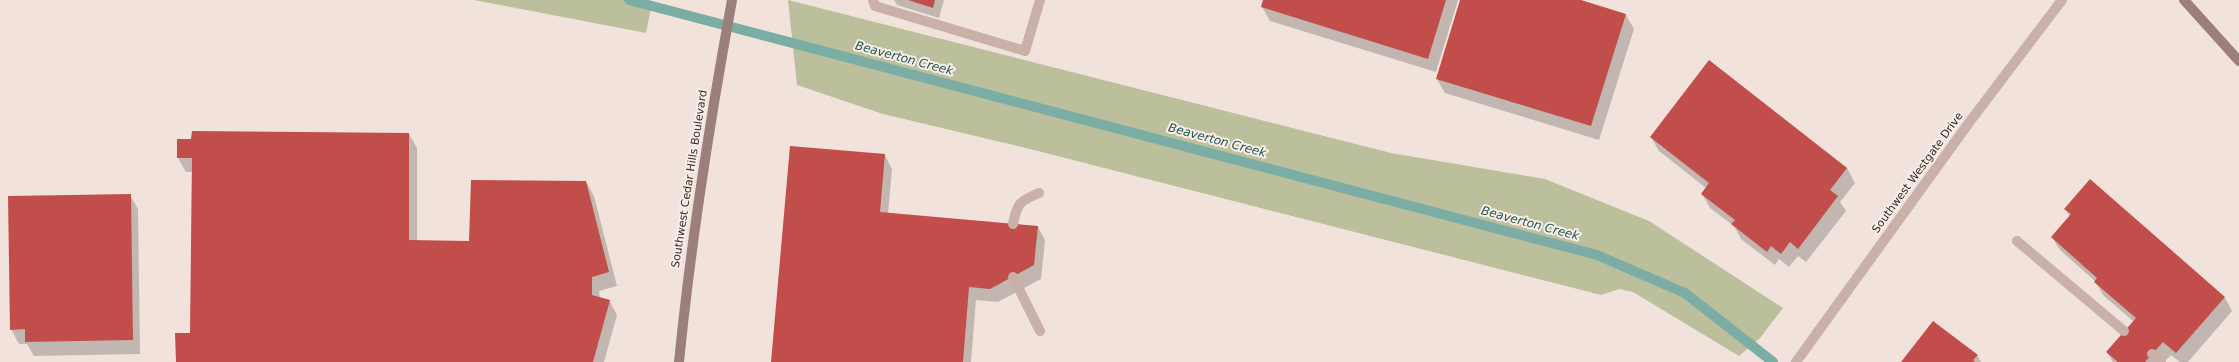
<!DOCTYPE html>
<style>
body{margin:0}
canvas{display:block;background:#f1e3dc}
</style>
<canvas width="2239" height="362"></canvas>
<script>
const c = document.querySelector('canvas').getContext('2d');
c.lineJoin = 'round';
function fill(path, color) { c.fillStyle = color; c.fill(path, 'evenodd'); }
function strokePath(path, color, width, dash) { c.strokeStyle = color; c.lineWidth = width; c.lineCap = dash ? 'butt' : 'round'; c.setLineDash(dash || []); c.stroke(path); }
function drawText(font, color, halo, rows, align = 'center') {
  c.font = font + ' "DejaVu Sans",sans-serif'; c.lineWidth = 4; c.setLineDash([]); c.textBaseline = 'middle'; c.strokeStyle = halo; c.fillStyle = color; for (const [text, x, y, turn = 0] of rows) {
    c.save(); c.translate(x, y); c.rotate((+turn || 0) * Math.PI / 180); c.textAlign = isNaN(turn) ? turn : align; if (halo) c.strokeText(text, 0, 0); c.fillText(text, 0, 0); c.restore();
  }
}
fill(new Path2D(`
 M474,0h166l-4,4 15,4 -5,25z
 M788,0l603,153 154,26 104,42 134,87 -23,30 -21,18 -106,-64 -14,-3 -18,6 -575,-147 -143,-34 -86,-29z`), '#bbbf9c');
fill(new Path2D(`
 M894,0h50l-5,18 -42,-13z
 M1264,0h194l-22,72 -166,-51 -8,-14z
 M1461,0h116l49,15 8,14 -35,111 -154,-47 -8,-14z
 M1710,61l137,107 8,15 -15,19 6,9 -40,51 -8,-6 -9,11 -10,-8 -4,6 -34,-26 -7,-13 -24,-18 -8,-14 4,-6 -47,-37 -8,-14z
 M409,134l8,14v93l53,1 116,-60 8,14 23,90 -18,5 1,7 9,2 8,15 -13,47h-427l14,-28 1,-162h-6l-8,-14z
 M885,155l7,14 -4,45 150,13 7,13 -4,39 -43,23 -22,-2 -5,62h-199z
 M2090,181l135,117 7,13 -44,51h-8l-9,-7 -7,7h-51l-6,-10 27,-30 -31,-27 -8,-14 -35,-31 -8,-13 18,-20 -5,-8z
 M130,195l8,14 2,145 -106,2 -7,-12h-8l-8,-15z
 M1977,355l4,7h-79z`), '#0003');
strokePath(new Path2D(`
 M629,0l968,255 88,38 88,69`), '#7cada5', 10);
fill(new Path2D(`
 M908,0h27l-2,8z
 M1263,0h183l-18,59 -167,-52z
 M1460,0h121l45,14 -35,112 -155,-47z
 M1709,60l138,108 -17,22 8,6 -40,53 -8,-7 -9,12 -10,-8 -4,6 -36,-28 4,-4 -34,-26 8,-11 -59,-46z
 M192,131l217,2v107l60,1 2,-61 115,1 23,91 -17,5v18l18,5 -17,62h-417l-1,-29h15l2,-175h-15v-19h14z
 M790,146l95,8 -5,58 158,14 -4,39 -44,24 -21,-2 -6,75h-192z
 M2090,179l135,118 -49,56 -13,-11 -18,20h-27l-12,-10 30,-34 -42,-36 3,-4 -46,-41 20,-23 -7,-5z
 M131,194l2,146 -108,2v-13l-15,1 -2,-134z
 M1933,321l45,34 -5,5 2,2h-74z`), '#c14e4a');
strokePath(new Path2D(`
 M873,0l2,6 150,45 15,-51
 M1013,224c4,-21 7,-23 26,-31
 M2017,241l107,90
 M1013,277l27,54
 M2152,354l9,8`), '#c9b0a8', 10);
strokePath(new Path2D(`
 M1796,362l175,-242 91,-120`), '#c9b0a8', 10);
strokePath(new Path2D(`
 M2184,0l55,61
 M679,362c12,-122 31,-242 53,-362`), '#9c7f7a', 10);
drawText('11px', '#362928', '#f9eee8', [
 ["Southwest Westgate Drive",1918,173,-54],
 ["Southwest Cedar Hills Boulevard",690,179,-81]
]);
drawText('italic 12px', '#1f564e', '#f9eee8', [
 ["Beaverton Creek",904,59,15],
 ["Beaverton Creek",1217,141,15],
 ["Beaverton Creek",1530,224,15]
]);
</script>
